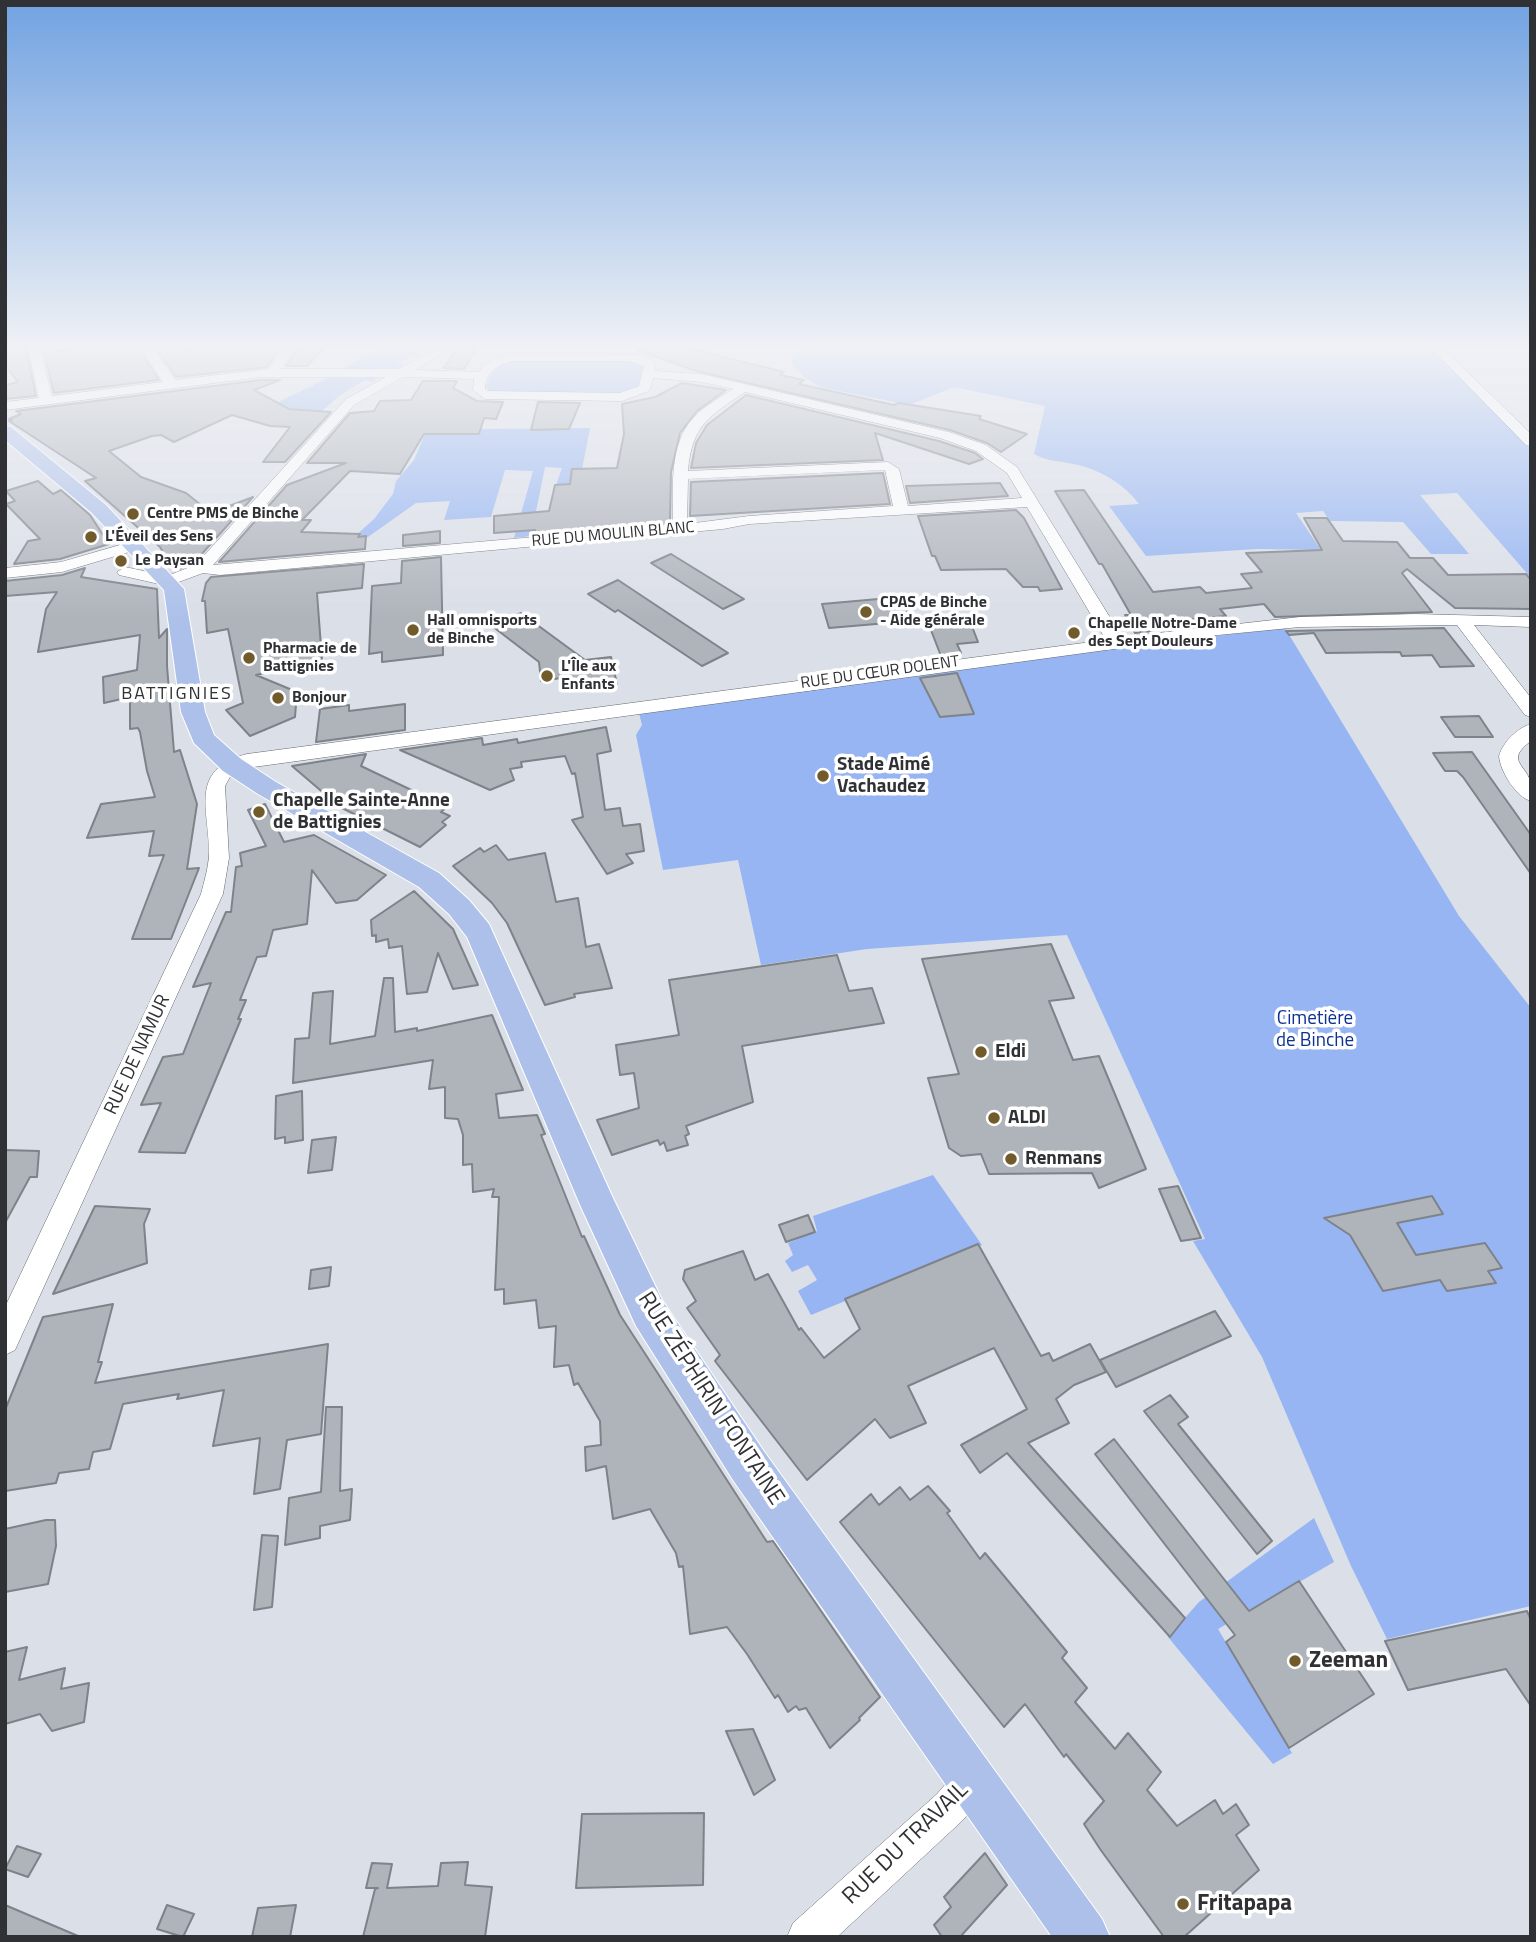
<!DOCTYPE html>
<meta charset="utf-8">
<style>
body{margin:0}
#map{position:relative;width:1536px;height:1942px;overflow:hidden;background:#dbdfe8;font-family:"Titillium Web",sans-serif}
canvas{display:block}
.frame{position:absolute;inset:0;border:7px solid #303134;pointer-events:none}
</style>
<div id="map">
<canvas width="1536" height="1942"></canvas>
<div class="frame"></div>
</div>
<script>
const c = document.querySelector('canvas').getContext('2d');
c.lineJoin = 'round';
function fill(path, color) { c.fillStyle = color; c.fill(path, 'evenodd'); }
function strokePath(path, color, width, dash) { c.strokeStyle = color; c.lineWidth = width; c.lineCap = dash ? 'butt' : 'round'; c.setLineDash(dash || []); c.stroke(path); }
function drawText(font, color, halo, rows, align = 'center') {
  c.font = font + ' "Titillium Web",sans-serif'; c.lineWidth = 7; c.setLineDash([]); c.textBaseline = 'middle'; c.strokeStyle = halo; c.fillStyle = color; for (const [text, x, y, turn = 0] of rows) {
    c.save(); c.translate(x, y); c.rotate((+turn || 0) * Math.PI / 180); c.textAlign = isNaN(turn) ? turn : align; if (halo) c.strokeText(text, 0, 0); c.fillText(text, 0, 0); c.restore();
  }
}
fill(new Path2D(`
 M376,348h50l-27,15 5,2 -7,3 -58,2 39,-20z
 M810,348h622l99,97v133l-74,-85 -37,2 49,59h-38l-28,-32 -73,-1 -7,-10 -27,2 25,37 -64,-1 -111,7 -37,-50 30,-2c-15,-20 -37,-33 -61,-39 -15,-4 -31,-3 -44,-11l11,-48 -91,-19 -45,18 -89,-18 -17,-11 -13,-15z
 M626,359l17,4 -3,23 -15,7 -134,-1 -5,-5 9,-22 13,-4z
 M328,378h50l-6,4 -7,-2 -26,16 -18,16 -51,-6z
 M590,428l-11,57h-23l6,-17 -17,-1 -14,69 -17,2 19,-67 -28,-1 -14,47 -47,3 6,-19 -34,2 -48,34 -13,-1 19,-17 19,-25 3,-13 18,-21 11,-26h53l3,-5z
 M1285,628l174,288 72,92v598l-144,33 -36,-73 -89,-209 -69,-116 12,-2 -138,-304 -200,14 -106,16 -23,-105 -75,10 -27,-135 6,-10 -3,-12 481,-66z
 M933,1175l49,70 -171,70 -13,-24 19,-11 -9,-15 -16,7 -7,-11 8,-6 -5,-12 29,-12 -4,-15z
 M1314,1518l20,44 -116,67 74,124 -19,11 -105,-127 31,-35z`), '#96b5f2');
const building = new Path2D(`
 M5,348h21l10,48 -31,3v-14l13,-3 -13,-17z
 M43,348h17v3l16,-3h62l21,32 -105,13z
 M156,348h28v2l15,-2h81l-13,19 -91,10z
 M298,348h26l-17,18h-21z
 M458,348h19l-13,21 -21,-1z
 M638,348h49l97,24 -4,3 24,5 -5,4 95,21 5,-2 82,13 -2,3 48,15 -26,18 -14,-9 -37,-13 -254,-59 -59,-21z
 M261,380h19l-26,10 35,19 42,3 -46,50h-22l27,-35 -20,-1 -38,-11 -58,27 -13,-7 -9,1 -43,15 32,26 45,16 25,20 42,-16 -54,60 -11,1 -4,5 2,3 -10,4h-3l-13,-23 -75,-66 11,-3 -87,-57 3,-1 -3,-1 12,-5 -5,-3z
 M423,381h34l-4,7 24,13 26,1 -7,17 -12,-1 -5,16h-55l-24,40 -50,-3 -48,49h9l-10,12 59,2 -2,3 8,-1 -1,13 -146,13 68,-77 59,-22h-39l43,-50 24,-2 6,-10 31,-1z
 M682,383l44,7 -29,21 -17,22 -9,39 -1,51 -109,9h-26v-2l-41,3v-17l55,-5 6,-26 15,-1 2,-15 45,-1 7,-34 -2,-30 33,-7z
 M746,395l193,46 36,12 8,6 -14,5 -94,-31 8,27 -192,8 5,-25 11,-18z
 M538,402l42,1 -11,26 -38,1z
 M883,473l7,31 -200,12 1,-34z
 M38,481l15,13 8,-4 29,25 19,29 -49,15 -46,5 14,-23 12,-2 -34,-35 9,-3 -9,-10z
 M1000,483l8,13 -98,7 -4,-17z
 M1084,490l69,102 47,-5 6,6 46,-5 -11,-14 21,-2 -16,-19 76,-3 -18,-32h23l16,23 54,1 13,16h23l15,17 78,-1 5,6v29l-76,-1 -48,-39 -5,4 30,39 -157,5 -11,-13 -44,5 6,7 -40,4 -34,11 -17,2 -10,-18h6l-29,-51h-3l-44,-73z
 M1016,510l8,8 38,71 -22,2 -2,-4h-15l-17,-18 -65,1 -6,-14h-3l-14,-40z
 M440,531v12l-37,3v-11z
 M671,554l73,45 -21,10 -72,-46z
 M441,557l2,98 -61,7v-10l-13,2 3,-68 29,-3 1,-22z
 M364,564l-2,24 -45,5 5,67 -66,15 41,17 -2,25 -45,19 -24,-26 17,-7 -15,-74 -21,4 -2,-32h-3l4,-18 5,-6z
 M85,568l-4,9 76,12 2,49 8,-9v37l7,86 6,-2 17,54 -10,65 12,-1 -28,71h-39l32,-84 -15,1 5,-25 -67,7 14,-34 54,-7 -8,-26 -7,-39 -2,-4 -8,1v-32l-26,6 -1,-26 34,-7 3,-35 -102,17 8,-43 11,-17 -52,4v-15l57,-6z
 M618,580l110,73 -26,13 -84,-56 -3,2 -27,-18z
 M901,597l10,24 -82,7 -7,-24z
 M521,613l64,47 26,-3 6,27 -56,2v-8l-20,3 -2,-19 -47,-36z
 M949,624h22l7,18 -21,2 4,9 -20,3 -12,-31z
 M1444,628l30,38 -34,1 -8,-12 -30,1 -2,-4 -74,1 -12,-20 -25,2 -3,-4z
 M957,673l17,41 -34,3 -20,-39z
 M405,704v26l-89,12 4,-33 29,-4v6z
 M1479,716l14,21h-38l-14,-20z
 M606,727l5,24 -14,3 8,56 15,-2 3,18 17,-2 4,27 -18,3 7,9 -26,11 -35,-54 11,-3 -8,-44 -3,1 -7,-18 -44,6 1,5 -12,2 4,11 -24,10 -90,-40 82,-12 1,7 34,-6 1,4z
 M1472,752l59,83v39l-68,-97 -6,-6h-12l-12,-18z
 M366,754l-5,12 86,41 -6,5 9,4 -8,6 4,3 -26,22 -80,-40 -48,-41z
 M265,804l19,38 30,-7 72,40 -29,25 -21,3 -24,-33 -5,54 -34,6 -7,26 -9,1 -17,43h6l-8,19h3l-56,134 -46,-1 22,-49 -20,2 22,-48 20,-3 28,-71 -18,4 33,-75h5l5,-45 6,-1 -2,-13 26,-7 -18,-36z
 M496,845l12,15 37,-7 11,49 22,-4 8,49 13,-3 13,44 -38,6 1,3 -30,8 -38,-82 -15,-20 -39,-37 27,-18 4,4z
 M414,891l39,38 25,56 -25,4 -15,-36 -11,39 -20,2 -5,-48 -13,2 -1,-9 -12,3v-7l-4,1 -1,-16z
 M1051,944l23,54 -25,3 24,59 26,-4 47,113 -47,19 -7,-15 -103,1 -8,-20 -20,2 -12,-8 -21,-70 31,-4 -37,-115z
 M837,955l12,36 23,-3 12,35 -142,23 11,56 -67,24 3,8 -4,2 3,9 -21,6 -3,-9 -4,3 -2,-5 -46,15 -15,-35 42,-12 -5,-35 -14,2 -4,-30 63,-10 -10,-55z
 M384,978h9l2,54 22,-4v3l75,-16 31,75 -27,4 3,24 38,-3 8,19 -4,1 41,102 2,-1 36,79 147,227 6,-1 107,156 -21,21 1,2 -30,28 -24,-40 -7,2 -3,-4 -8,6 -10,-17 -3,3 -28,-44 -20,-27 -37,7 -7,-68 -4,1 -3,-14 -26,-44 -37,10 -7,-53 -20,5 -1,-24 16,-2 -1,-24 -22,-38 -4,2 -5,-20 -15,2 2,-41 -17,2 -3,-28 -32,4v-15l-9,1 4,-93h-7l2,-8 -21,3 -1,-28 -9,1v-30l-5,-16 -13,-1v-31l-16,2 4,-29 -140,23 2,-44 14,-1 4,-45 20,-2 -3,53 45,-8z
 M302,1091l1,49 -18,3v-6l-10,2 1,-43z
 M336,1137l-4,33 -24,3 4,-33z
 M5,1150l34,1 -2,26h-7l-25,46z
 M1178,1186l23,52 -20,3 -22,-52z
 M1432,1196l11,18 -46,9 19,32 69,-12 17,25 -14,3 8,12 -49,8 -7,-11 -57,11 -33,-56 -26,-17z
 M95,1206l55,3 -6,15 3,39 -94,31z
 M808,1215l7,17 -29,10 -7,-17z
 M978,1244l63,112 8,-3 4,8 37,-17 16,28 -32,13 -18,14 13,24 -41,20 157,175 -15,19 -163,-184 -27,20 -19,-28 66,-36 -33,-61 -86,38 18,37 -36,15 -15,-19 -68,61 -92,-119 5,-6 -33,-47 9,-7 -13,-22 2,-9 58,-19 12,29 13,-6 31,56 2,-2 23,30 36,-29 -15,-30z
 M331,1267l-2,19 -20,3 2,-19z
 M113,1304l-15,58h4l-7,21 233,-39 -7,90 -34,6 -7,49 -26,5 6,-56 -47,8 11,-56 -47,9 2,-5 -56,10 -13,45 -17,3 -4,17 -30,4 -3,10 -51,8v-81l38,-93z
 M1215,1311l16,25 -115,51 -16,-27z
 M1170,1395l18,22 -10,7 94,117 -15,13 -113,-143z
 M326,1407h16l-2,84 12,-2 -2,31 -30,6v12l-35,7 4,-47 32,-6z
 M1114,1439l135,172 50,-30 75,113 -85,54 -63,-106 9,-7 -140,-181z
 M928,1486l22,25 -3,2 33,46 5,-6 82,99 -5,6 25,30 -12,14 40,47 13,-16 33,39 -14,18 30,36 38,-26 8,14 13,-10 13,21 -13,10 23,35 -75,67h-20l-64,-88 -16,-25 20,-23 -38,-47 -2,3 -39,-53 -21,23 -164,-205 31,-28 8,11 21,-18 10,13z
 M46,1520h9l1,26 -8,38 -43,8v-63z
 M262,1535l16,1 -6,71 -18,3z
 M1527,1611l4,9v86l-25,-37 -98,21 -23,-49z
 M27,1647l-8,33 46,-12 -4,21 28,-6 -5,39 -32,9 -12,-17 -35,10v-72z
 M753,1729l22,51 -21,15 -28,-64z
 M704,1813l-1,72 -127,3 6,-74z
 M17,1846l24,8 -13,23 -23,-8z
 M985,1853l22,32 -47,52h-18l-8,-12 17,-18 -7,-10z
 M468,1862l-3,23 27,2 -7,50h-122l12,-48 3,-1h-12l6,-25 20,1 -5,24 51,-2 3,-23z
 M5,1905l73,31v1h-73z
 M167,1905l27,9 -11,23 -26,-8z
 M296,1905l-6,32h-38l6,-29z`);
fill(building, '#afb4bb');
strokePath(building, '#7e8289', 2);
const minor = new Path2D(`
 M28,348h12l12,48 111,-14 -22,-34h12l22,32 94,-11 14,-21h12l-14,21h118l38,-21h14l-36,22 63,2 12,-11 23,-8 129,2 12,7 1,9 47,3 247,58 37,13 31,22 105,170 178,-20 115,-3 116,3v10l-57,-2 57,73v19l-6,-2 -68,-90 -157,2 -92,9 -969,133 -9,8 -5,9 4,72 -6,36 -208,456 -10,5v-48l196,-413c3,-12 7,-25 8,-38 1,-46 -22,-86 38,-102l859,-114 -79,-133 -278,17 -26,5 -503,46 -17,-2 -35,13 -49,-11 -2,-3 8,-5 42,9 23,-9 -3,-4 3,-3h10l146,-161 40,-22h-125l-256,33v-8l34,-4zM513,361h115l16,5 -5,20 -19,7 -132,-2 -3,-2c1,-17 12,-24 28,-28zM403,377l71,2 -1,11 12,9 137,2 27,-10 4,-13 49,4 31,7c-15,10 -33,19 -44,34 -20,27 -16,70 -16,102l-460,40 141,-160zM745,392l195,46 36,13 31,22 15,25 -114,8 -9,-37 -11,-7 -200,9c4,-47 22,-55 57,-79zM885,470l8,36 -144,10 -62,8 1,-45z
 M1431,348h12l88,86v12l-5,-1z
 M134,541l5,2 3,3 -3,3 -77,23 -57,6v-10l56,-6z
 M1531,724v17c-27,20 -4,23 0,43 1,5 0,12 0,17 -15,-4 -31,-30 -32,-45 4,-14 18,-28 32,-32z
 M974,1760l13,6 6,13 -6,13 -24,28 -126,117h-50l6,-14 144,-129 24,-28z`);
const major = new Path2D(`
 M5,426l6,1 95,78 78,84 21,123 9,23 27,24 35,23 163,91 30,27 20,24 123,272 50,104 101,150 339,469 8,18h-58l-319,-457 -97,-154 -55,-119 -114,-270 -18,-23 -30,-27 -161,-93 -35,-23 -29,-28 -13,-31 -17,-122 -72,-77 -87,-73z`);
strokePath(minor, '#656870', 1);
strokePath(major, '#fff', 2);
fill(minor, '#fff');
fill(major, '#acc0e9');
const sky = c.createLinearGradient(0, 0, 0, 619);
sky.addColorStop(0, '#71a2e1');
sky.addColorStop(0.56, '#eff1f5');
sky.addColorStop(1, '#eff1f500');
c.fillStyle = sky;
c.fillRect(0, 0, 1536, 619);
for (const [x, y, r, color] of [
 [133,514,7,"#725b2b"],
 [91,537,7,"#725b2b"],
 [121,561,7,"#725b2b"],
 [866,612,7,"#725b2b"],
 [413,630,7,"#725b2b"],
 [1074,633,7,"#725b2b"],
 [249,658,7,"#725b2b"],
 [547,676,7,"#725b2b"],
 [278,698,7,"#725b2b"],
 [823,776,7,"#725b2b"],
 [259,812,7,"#725b2b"],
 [981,1052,7,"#725b2b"],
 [994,1118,7,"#725b2b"],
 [1011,1159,7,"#725b2b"],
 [1295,1661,7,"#725b2b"],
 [1183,1904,7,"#725b2b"]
]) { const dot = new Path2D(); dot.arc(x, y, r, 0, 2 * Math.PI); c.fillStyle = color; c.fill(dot); strokePath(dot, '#fff', 2.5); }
drawText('bold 16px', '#303134', '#fff', [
 ["Centre PMS de Binche",147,514],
 ["L'Éveil des Sens",105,537],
 ["Le Paysan",135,561],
 ["CPAS de Binche",880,603],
 ["- Aide générale",880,621],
 ["Hall omnisports",427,621],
 ["de Binche",427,639],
 ["Chapelle Notre-Dame",1088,624],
 ["des Sept Douleurs",1088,642],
 ["Pharmacie de",263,649],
 ["Battignies",263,667],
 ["L'Île aux",561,667],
 ["Enfants",561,685],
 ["Bonjour",292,698]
], 'left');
drawText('16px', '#303134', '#fff', [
 ["RUE DU MOULIN BLANC",613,535,-5],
 ["RUE DU CŒUR DOLENT",880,673,-8]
]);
c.letterSpacing = '2px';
drawText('18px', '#303134', '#fff', [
 ["BATTIGNIES",177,695]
]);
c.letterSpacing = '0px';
drawText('bold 19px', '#303134', '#fff', [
 ["Stade Aimé",837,765],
 ["Vachaudez",837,787],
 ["Chapelle Sainte-Anne",273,801],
 ["de Battignies",273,823],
 ["Eldi",995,1052],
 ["ALDI",1008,1118],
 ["Renmans",1025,1159]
], 'left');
drawText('19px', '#0d3290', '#fff', [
 ["Cimetière",1315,1019],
 ["de Binche",1315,1041]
]);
drawText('19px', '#303134', '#fff', [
 ["RUE DE NAMUR",138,1055,-65]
]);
drawText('23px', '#303134', '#fff', [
 ["RUE ZÉPHIRIN FONTAINE",710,1399,57],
 ["RUE DU TRAVAIL",906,1844,-44]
]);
drawText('bold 23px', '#303134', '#fff', [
 ["Zeeman",1309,1661],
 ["Fritapapa",1197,1904]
], 'left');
</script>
